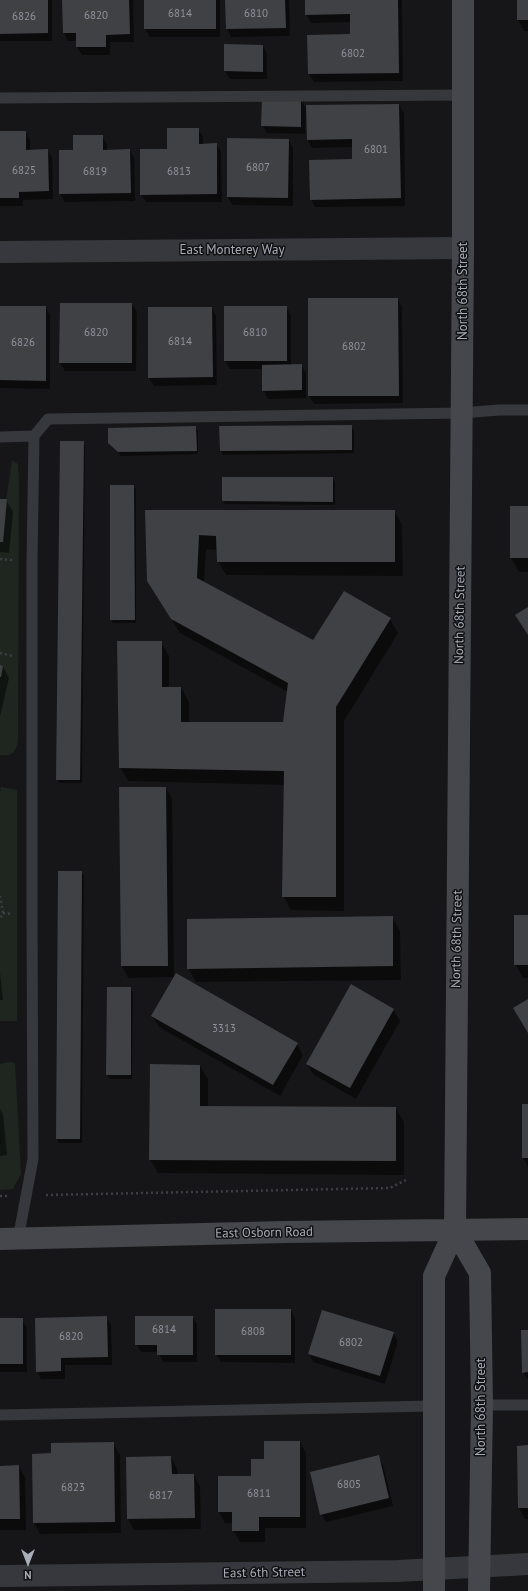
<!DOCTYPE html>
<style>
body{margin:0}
#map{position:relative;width:528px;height:1591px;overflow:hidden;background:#161618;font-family:"PT Sans",sans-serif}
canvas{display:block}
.north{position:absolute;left:8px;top:1543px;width:40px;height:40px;-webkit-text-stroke:3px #111113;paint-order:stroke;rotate:180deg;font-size:11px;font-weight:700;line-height:16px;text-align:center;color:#a8adb8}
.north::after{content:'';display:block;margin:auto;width:14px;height:18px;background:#a8adb8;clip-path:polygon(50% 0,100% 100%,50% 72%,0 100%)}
</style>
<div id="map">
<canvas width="528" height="1591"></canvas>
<div class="north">N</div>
</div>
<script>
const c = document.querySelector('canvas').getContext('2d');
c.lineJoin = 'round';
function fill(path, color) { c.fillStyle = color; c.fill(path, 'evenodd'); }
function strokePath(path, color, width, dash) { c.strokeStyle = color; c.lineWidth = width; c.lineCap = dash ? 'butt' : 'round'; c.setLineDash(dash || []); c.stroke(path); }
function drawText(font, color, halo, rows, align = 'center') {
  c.font = font + ' "PT Sans",sans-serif'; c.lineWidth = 3; c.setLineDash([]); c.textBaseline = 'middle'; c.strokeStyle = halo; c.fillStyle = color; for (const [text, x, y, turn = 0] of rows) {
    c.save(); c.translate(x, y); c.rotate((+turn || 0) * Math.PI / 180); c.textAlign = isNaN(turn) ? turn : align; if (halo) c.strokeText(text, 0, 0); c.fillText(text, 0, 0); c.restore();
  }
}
fill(new Path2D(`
 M12,460l6,4 1,16 -1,261c-2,11 -6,16 -18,14v-76l3,-13 -3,-1v-123z
 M1,787l16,3v231h-17v-228z
 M9,1062l6,1 6,111 -8,15 -13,1v-46h1l-1,-14v-66z`), '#1e261f');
fill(new Path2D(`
 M0,0h52v41h-52z
 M63,0h70l1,42h-24v13h-28l-5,-8v-6h-9l-4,-8z
 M145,0h75v37h-70l-5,-8z
 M226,0h63l1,36 -59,1 -4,-8z
 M306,0h96l1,81 -89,1 -5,-8 -1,-38 43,-1v-13l-40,1 -5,-9z
 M518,0h10v31h-4l-6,-11z
 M263,46l4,8v25h-37l-5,-8z
 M301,100l5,8 -1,26 -38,-1 -5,-8z
 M399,105l5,8 1,93 -90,1 -4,-8 42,-39v-13l-41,1 -4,-8z
 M198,129l5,8v8l13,-1 5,8 1,50h-76l-5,-8 27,-44z
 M0,132h26l4,8v10h18l4,8 1,41 -30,1v6h-23z
 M102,136l5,8v6h23l4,8 1,43 -70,1 -5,-8 14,-43z
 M228,139l61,1 4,8v58l-61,-1 -4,-8z
 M398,299l4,8 1,96 -89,1 -5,-8z
 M132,304l5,8 -1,59h-71l-5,-8z
 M0,307h46l4,8v74l-50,-1z
 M286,307l5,8v50h10l5,8v25l-38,1 -5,-9v-21h-33l-5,-8z
 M212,308l4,8 1,69 -63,1 -5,-8z
 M351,426l3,4v23l-131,2 -2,-4z
 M196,427l2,4v23l-77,2 -12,-14z
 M83,442l2,4 -3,337h-23l-2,-4z
 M332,478l3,4v23l-110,-1 -2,-4z
 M134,486l2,4v133h-23l-2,-4z
 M0,500h6l7,12 -4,41 -9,-1z
 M511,507h17v65h-9l-8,-14z
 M146,511h248l8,14 1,51 -177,-1 -8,-14v-11l-12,-1 -2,34 109,58 77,-22 8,14 -54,88v190l-53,-1 -8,-14 2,-111 -157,-4 -8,-14 41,-125 8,14v32h12l8,14v21h95l4,-31 -108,-59 -24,-38z
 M0,666l3,1 6,11 -9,38z
 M120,788h46l6,11 2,178 -46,1 -6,-12z
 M59,872h22l3,4 -2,267h-23l-2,-4z
 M528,916v62h-5l-8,-14z
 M392,917l8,14 1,49 -205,2 -8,-14z
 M0,972l3,28h-3z
 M108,988h22l3,4 -1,87h-22l-3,-4z
 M393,1009l7,12 -44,78 -42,-24 -7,-11z
 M152,1016l145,28 6,11 -23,41 -121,-69z
 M200,1066l8,13v28l188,1 8,14v53l-246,-2 -8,-14z
 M528,1105v62l-5,-9z
 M0,1109l3,5 4,41 -7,1z
 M291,1310l4,8v45l-74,-1 -5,-8z
 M106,1317l5,8 1,40h-47v14h-24l-4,-8z
 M193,1317l4,8v37h-34l-5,-10h-17l-5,-8z
 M0,1319h22l5,9v44h-27z
 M528,1331v49l-5,-8z
 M393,1333l5,8 -13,43 -72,-22 -4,-9z
 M300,1442l6,11v75h-41v14h-25l-7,-12v-7h-8l-6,-11v-35h33l13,-17z
 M113,1443l7,12 1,78 -81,1 -6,-11z
 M528,1446v73h-3l-6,-11z
 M171,1457l6,12 1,6h16l6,11 1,43 -67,1 -6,-11z
 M378,1457l5,8 10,41 -67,16 -5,-8z
 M19,1466l6,12 1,52h-26v-63z`), '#0007');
fill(new Path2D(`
 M0,0h48v33l-48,1z
 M62,0h67l1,34 -24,1v12h-30v-14h-13z
 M144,0h72v29h-72z
 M225,0h60l1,28 -60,1z
 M305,0h93l1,73 -91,1 -1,-39 43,-1v-20l-45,1z
 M517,0h11v20h-11z
 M224,44l39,1v27l-39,-1z
 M262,98l39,1v28l-40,-1z
 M399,104l2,94 -91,2 -1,-40 43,-1v-20l-45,1 -1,-35z
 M167,128h32v16l18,-1v51l-77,1v-46h27z
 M0,131h26v19l22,-1 1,42 -30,1v6h-19z
 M73,135h30v15l27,-1 1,44 -72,1v-44h14z
 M227,138l62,1 -1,59 -61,-1z
 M308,298h90l1,98h-91z
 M60,303h72v60h-73z
 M0,306h46v75l-46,-1z
 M224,306h63v55h-63z
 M148,307h64l1,70 -65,1z
 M302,364v26l-40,1v-26z
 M352,425v25l-132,1 -1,-25z
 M196,426l1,25 -79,1 -10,-9v-15z
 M60,441h24l-4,339h-24z
 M222,477h111v25l-111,-1z
 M110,485h24l1,135h-25z
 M0,499h7l-4,43h-3z
 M510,506h18v52h-18z
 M145,510h250v52h-178l-1,-26 -17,-1 -2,43 116,62 31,-49 47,27 -55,89v190h-54l2,-126 -165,-3 -2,-127h45v46h19v35h102l5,-39 -117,-64 -24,-38z
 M528,607v28l-13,-20z
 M0,665l3,1 -2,11h-1z
 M119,787h47l2,179h-47z
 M58,871h24l-2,268h-24z
 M514,915h14v50h-14z
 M393,916v50l-206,3v-50z
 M176,973l122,70 -25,42 -122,-69z
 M351,984l43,25 -44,79 -44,-24z
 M107,987h24v88h-25z
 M528,999v34l-15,-25z
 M150,1064l50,1v41l196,1v54l-247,-1z
 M522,1104h6v54h-6z
 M215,1309h76v46h-76z
 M322,1310l72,22 -14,44 -72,-22z
 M107,1316l1,41 -47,1v13l-25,1 -1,-54z
 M135,1316h58v39h-36v-10h-22z
 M0,1318h23v46h-23z
 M521,1330h7v42l-6,1z
 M264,1441h36v76h-41v14h-27v-19h-14v-36h33v-17h13z
 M114,1442l1,80 -82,1 -1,-69 19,-1v-10z
 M528,1445v63h-10l-1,-62z
 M379,1455l10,43 -69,17 -10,-43z
 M171,1456l1,18h22l1,44 -68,1 -1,-62z
 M19,1465l1,54h-20v-53z`), '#404145');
strokePath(new Path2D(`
 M0,559l13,1
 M0,653l13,3
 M0,896l3,17 -3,6
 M3,913l9,1
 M46,1195l344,-7 16,-8
 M0,1196h7`), '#3d3f44', 2.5, [2, 3]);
strokePath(new Path2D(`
 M0,98l463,-3
 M34,436l14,-17 414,-6 37,-3h29
 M0,437l34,-1 -2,126v353l1,244 -15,80
 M482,1405h46
 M0,1415l433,-9`), '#37383d', 11);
strokePath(new Path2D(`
 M0,252l463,-4
 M0,1576l398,-5 130,-7`), '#37383d', 22);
strokePath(new Path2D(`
 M455,1230l25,43 2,132 -3,186
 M0,1239l285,-7 243,-3
 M434,1591v-315l21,-46 8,-982v-248`), '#45474d', 22);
drawText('11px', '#8e929b', null, [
 ["6814",180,14],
 ["6810",256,14],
 ["6820",96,16],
 ["6826",24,17],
 ["6802",353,54],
 ["6801",376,150],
 ["6807",258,168],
 ["6825",24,171],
 ["6819",95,172],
 ["6813",179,172],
 ["6820",96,333],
 ["6810",255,333],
 ["6814",180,342],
 ["6826",23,343],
 ["6802",354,347],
 ["3313",224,1029],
 ["6814",164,1330],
 ["6808",253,1332],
 ["6820",71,1337],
 ["6802",351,1343],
 ["6805",349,1485],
 ["6823",73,1488],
 ["6811",259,1494],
 ["6817",161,1496]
]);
drawText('13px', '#a8adb8', '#111113', [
 ["East Monterey Way",232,250],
 ["North 68th Street",463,291,-90],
 ["North 68th Street",460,615,-89],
 ["North 68th Street",457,939,-89],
 ["East Osborn Road",264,1233,-1],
 ["North 68th Street",481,1407,-90],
 ["East 6th Street",264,1573,-1]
]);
</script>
